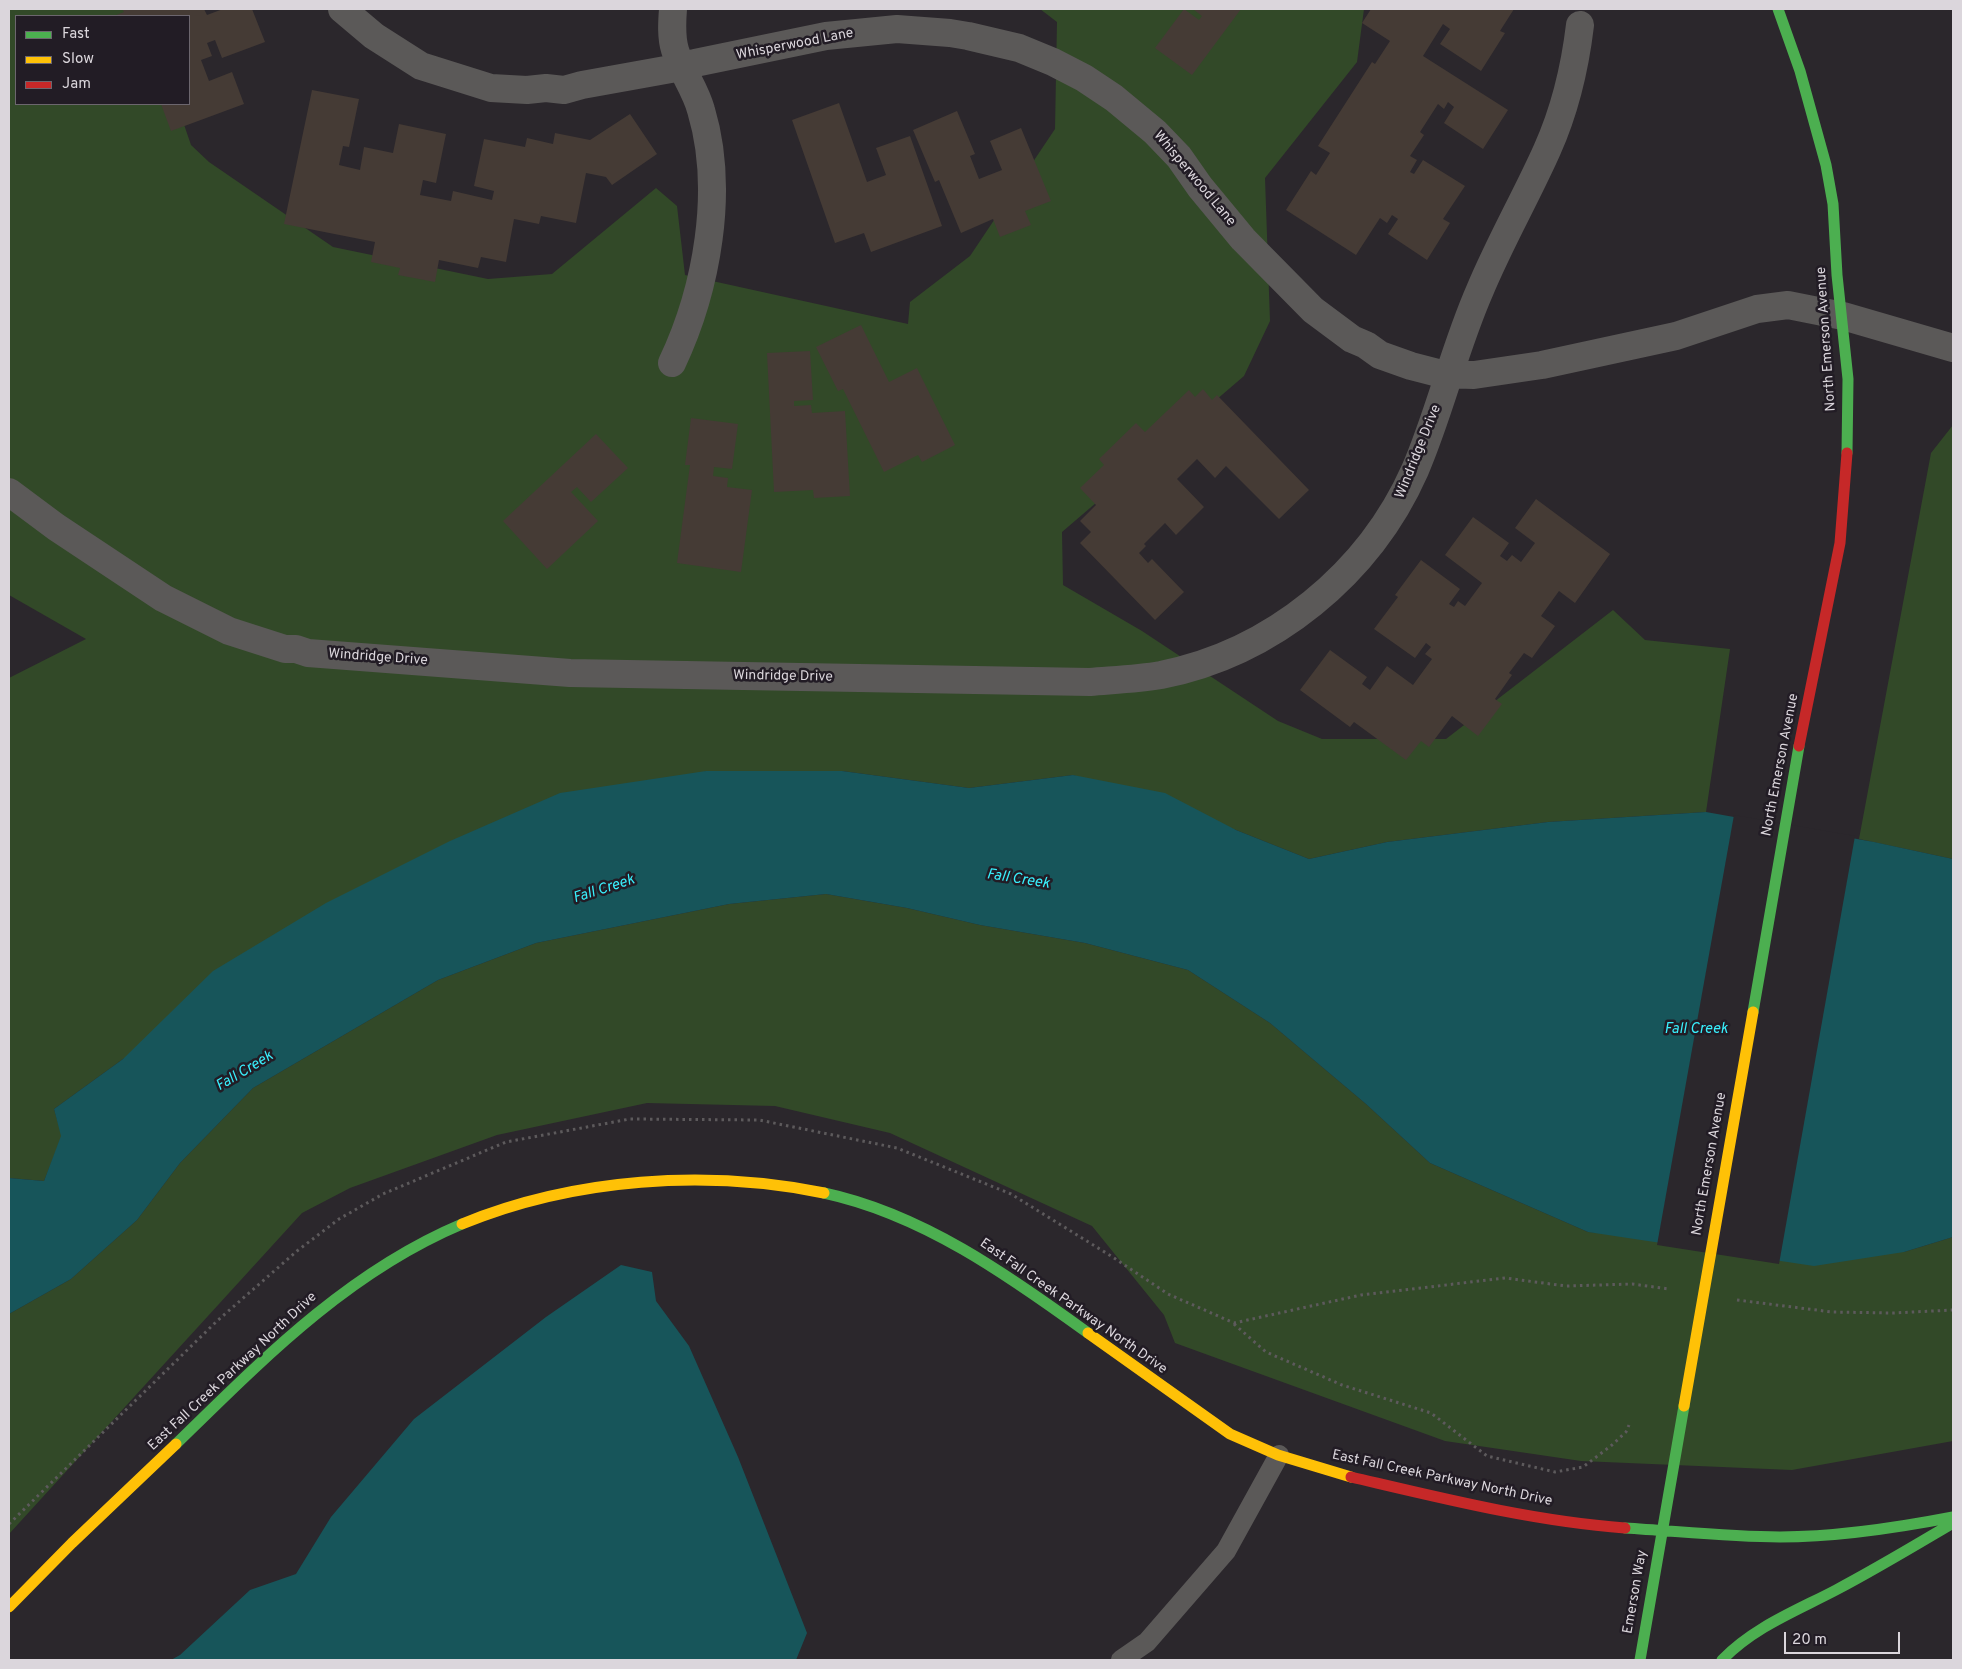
<!DOCTYPE html>
<style>
body{margin:0}
#map{position:relative;width:1962px;height:1669px;overflow:hidden;background:#2b272c;font-family:Overpass,sans-serif}
canvas{display:block}
.frame{position:absolute;inset:0;border:10px solid #dbd6dc;pointer-events:none}
.legend{position:absolute;left:15px;top:15px;width:175px;height:90px;box-sizing:border-box;background:#221c25;border:1px solid #6c666e;margin:0;padding:6px 9px;list-style:none;font-size:15px;color:#dbd6dc}
.legend li{display:flex;align-items:center;gap:10px;height:25px}
.legend b{width:25px;border:1px solid #6c666e}
.scale{position:absolute;left:1784px;top:1632px;width:116px;height:22px;box-sizing:border-box;border:2px solid #dbd6dc;border-top:0;padding-left:6px;font-size:15px;line-height:18px;white-space:nowrap;color:#dbd6dc;-webkit-text-stroke:4px #221c25;paint-order:stroke}
</style>
<div id="map">
<canvas width="1962" height="1669"></canvas>
<div class="frame"></div>
<ul class="legend">
<li><b style="height:6px;background:#4caf50"></b>Fast</li>
<li><b style="height:6px;background:#ffc107"></b>Slow</li>
<li><b style="height:6px;background:#c62828"></b>Jam</li>
</ul>
<div class="scale">20 m</div>
</div>
<script>
const c = document.querySelector('canvas').getContext('2d');
c.lineJoin = 'round';
function fill(path, color) { c.fillStyle = color; c.fill(path, 'evenodd'); }
function strokePath(path, color, width, dash) { c.strokeStyle = color; c.lineWidth = width; c.lineCap = dash ? 'butt' : 'round'; c.setLineDash(dash || []); c.stroke(path); }
function drawText(font, color, halo, rows, align = 'center') {
  c.font = font + ' Overpass,sans-serif'; c.lineWidth = 5; c.setLineDash([]); c.textBaseline = 'middle'; c.strokeStyle = halo; c.fillStyle = color; for (const [text, x, y, turn = 0] of rows) {
    c.save(); c.translate(x, y); c.rotate((+turn || 0) * Math.PI / 180); c.textAlign = isNaN(turn) ? turn : align; if (halo) c.strokeText(text, 0, 0); c.fillText(text, 0, 0); c.restore();
  }
}
fill(new Path2D(`
 M9,9h135l2,7h-130v88h161l14,41 18,17 124,85 155,32 64,-5 104,-86 21,18 8,69 223,49 2,-22 60,-46 85,-127 2,-107 -17,-13h324l-7,53 -92,116 5,143 -26,55 -182,156 1,53 79,46 136,90 44,18h124l167,-129 32,30 85,9 -24,163 -158,10 -161,20 -78,17 -73,-29 -163,-55 -104,13 -127,-17h-136l-583,288 -69,50 8,27 -18,45 -35,-3v-500l77,-39 -77,-44z
 M1953,425v434l-94,-20 72,-386z
 M826,894l81,14 73,17 105,18 103,27 82,53 96,81 64,59 158,69 316,20 49,-15v204l-161,29 -211,-9 -136,-20 -270,-98 -11,-28 -72,-89 -202,-93 -115,-27 -128,-3 -150,32 -147,53 -48,25 -293,321v-220l62,-35 66,-59 43,-57 73,-75 185,-108 98,-37 193,-39z`), '#324928');
fill(new Path2D(`
 M706,771h136l127,17 104,-13 92,18 71,37 73,29 78,-17 161,-20 158,-10 168,30 79,17v378l-49,15 -90,14 -226,-34 -158,-69 -64,-59 -96,-81 -82,-53 -103,-27 -105,-18 -73,-17 -81,-14 -97,10 -193,39 -98,37 -185,108 -73,75 -43,57 -66,59 -62,35v-136l35,3 17,-45 -7,-27 69,-50 90,-88 113,-68 124,-62 110,-48z
 M621,1265l31,7 4,29 33,45 49,111 69,176 -11,27h-625l9,-5 70,-65 46,-16 35,-57 83,-98 132,-102z`), '#17555a');
fill(new Path2D(`
 M1734,815l121,21 -76,428 -122,-19z`), '#2b272c');
fill(new Path2D(`
 M122,9h82l3,6 16,-6h29l13,33 -43,16 -7,-18 -8,3 5,13 -11,4 8,21 23,-9 12,32 -73,27 -10,-27h28v-88h-75l10,-4z
 M1184,9l15,11 3,-4 -9,-7h48l-49,66 -37,-27z
 M1371,9h143l-14,22 5,2 -24,38 -41,-27 10,-15 -7,-5 -20,32 85,54 -25,39 -39,-26 10,-16 -6,-5 -4,7 -6,-5 -18,28 4,3 -14,21 7,4 -7,12 4,2 9,-14 42,26 -22,33 7,4 -23,37 -39,-26 10,-15 -6,-4 -5,8 -7,-5 -24,37 -70,-45 25,-39 5,4 14,-22 -12,-7 54,-84 3,2 15,-23 -28,-18z
 M312,90l47,9 -10,48 -6,-1 -4,19 21,5 4,-23 29,6 6,-29 47,10 -10,49 -13,-3 -3,15 31,6 2,-10 39,9 2,-9 -20,-5 10,-47 41,8 2,-9 26,6 2,-11 35,7 40,-26 27,40 -45,31 -6,-8 -20,-4 -10,50 -35,-7 -2,8 -25,-5 -8,43 -25,-5 -3,11 -39,-8 -4,22 -37,-7 2,-7 -29,-6 4,-20 -91,-18z
 M839,103l28,79 19,-7 -10,-27 34,-12 32,90 -71,26 -7,-19 -29,10 -43,-123z
 M957,111l18,43 -5,2 9,23 23,-9 -12,-29 31,-13 30,73 -26,10 6,14 -31,12 -7,-18 -32,14 -22,-53 -4,2 -22,-52z
 M861,325l28,57 28,-14 38,77 -33,17 -4,-7 -34,17 -41,-83 -5,2 -22,-44z
 M810,351l3,49 -19,1v5l17,-1 1,8 33,-2 5,85 -36,2 -1,-8 -39,2 -7,-139z
 M1203,389l9,11 5,-5 92,95 -30,29 -53,-53 -11,12 -18,-19 -20,20 27,28 -28,28 -11,-12 -21,21 2,2 -7,7 9,10 4,-4 32,33 -29,28 -75,-77 11,-11 -11,-11 16,-16 -16,-17 24,-23 -5,-6 37,-36 9,9 44,-42 6,7z
 M691,418l47,6 -6,45 -18,-2 -1,9 15,2 -1,9 25,3 -11,82 -64,-9 13,-98h-5z
 M596,434l32,34 -37,34 -14,-15 -6,5 27,29 -51,48 -44,-48z
 M1536,499l74,55 -35,49 -16,-12 -18,25 14,10 -23,32 -8,-5 -15,20 3,2 -17,24 7,5 -24,32 -26,-20 -23,31 -8,-6 -15,19 -52,-38 -4,5 -50,-37 30,-40 37,27 -5,7 8,6 17,-24 26,19 19,-26 -7,-5 6,-7 -5,-4 -11,15 -41,-29 24,-32 -3,-2 26,-35 39,29 -11,15 5,3 4,-6 7,5 17,-23 -37,-28 28,-38 36,26 -9,13 7,5 5,-6 9,7 14,-19 -20,-15z`), '#453b35');
strokePath(new Path2D(`
 M1737,1300l95,12 61,1 60,-3
 M1234,1324l32,28 76,33 89,28 56,43 68,16 28,-5 29,-22 14,-13 3,-7
 M9,1524l208,-203 80,-70 42,-32 44,-25 123,-52 124,-23 129,1 138,28 114,46 100,62 57,38 66,29 127,-28 144,-17 61,8 66,-2 37,5`), '#5d5a5c', 3, [2.5, 4]);
strokePath(new Path2D(`
 M1121,1660l26,-18 79,-91 53,-96`), '#5b5958', 20);
strokePath(new Path2D(`
 M342,9l32,27 47,30 70,22 36,2 19,-2 18,2 18,-5 100,-18 13,-4 131,-27 71,-7 53,4 18,3 51,12 34,14 31,16 30,20 41,34 24,25 21,30 43,52 70,71 39,29 14,6 14,10 31,11 31,8 32,1 68,-10 134,-29 81,-27 31,-4 55,11 110,32
 M672,363c35,-74 53,-173 29,-253 -6,-22 -20,-39 -26,-60 -4,-13 -3,-28 -2,-41
 M9,492l47,35 107,71 66,33 56,18h11l12,4 262,20 520,9c23,-2 48,-3 71,-7 111,-22 208,-101 254,-205 25,-58 39,-121 65,-180 20,-48 46,-93 67,-140 18,-40 28,-83 33,-125`), '#5b5958', 28);
strokePath(new Path2D(`
 M1778,9l22,62 26,94 7,39 4,71 11,104 -1,74
 M1753,1012l46,-266
 M824,1193c98,21 184,82 264,140
 M176,1444c87,-85 172,-172 286,-220
 M1625,1528c51,3 103,9 155,9 58,0 116,-9 173,-20
 M1640,1660l44,-254
 M1722,1660c32,-33 74,-49 114,-70 40,-21 78,-44 117,-67`), '#4caf50', 11);
strokePath(new Path2D(`
 M462,1224c112,-46 244,-55 362,-31
 M1088,1333l142,101 48,21 73,22
 M1684,1406l69,-394
 M9,1607l63,-64 104,-99`), '#ffc107', 11);
strokePath(new Path2D(`
 M1799,746l41,-203 7,-90
 M1351,1477c90,21 181,44 274,51`), '#c62828', 11);
drawText('14px', '#dbd6dc', '#221c25', [
 ["Whisperwood Lane",795,45,-11],
 ["Whisperwood Lane",1194,179,50],
 ["North Emerson Avenue",1827,339,-94],
 ["Windridge Drive",1419,452,-68],
 ["Windridge Drive",378,658,4],
 ["Windridge Drive",783,677,1],
 ["North Emerson Avenue",1781,765,-79],
 ["North Emerson Avenue",1710,1164,-80],
 ["East Fall Creek Parkway North Drive",1073,1307,35],
 ["East Fall Creek Parkway North Drive",233,1372,-43],
 ["East Fall Creek Parkway North Drive",1442,1479,12],
 ["Emerson Way",1636,1592,-80]
]);
drawText('italic 15px', '#39f0fd', '#221c25', [
 ["Fall Creek",1018,880,9],
 ["Fall Creek",604,890,-18],
 ["Fall Creek",1696,1030],
 ["Fall Creek",245,1072,-31]
]);
</script>
